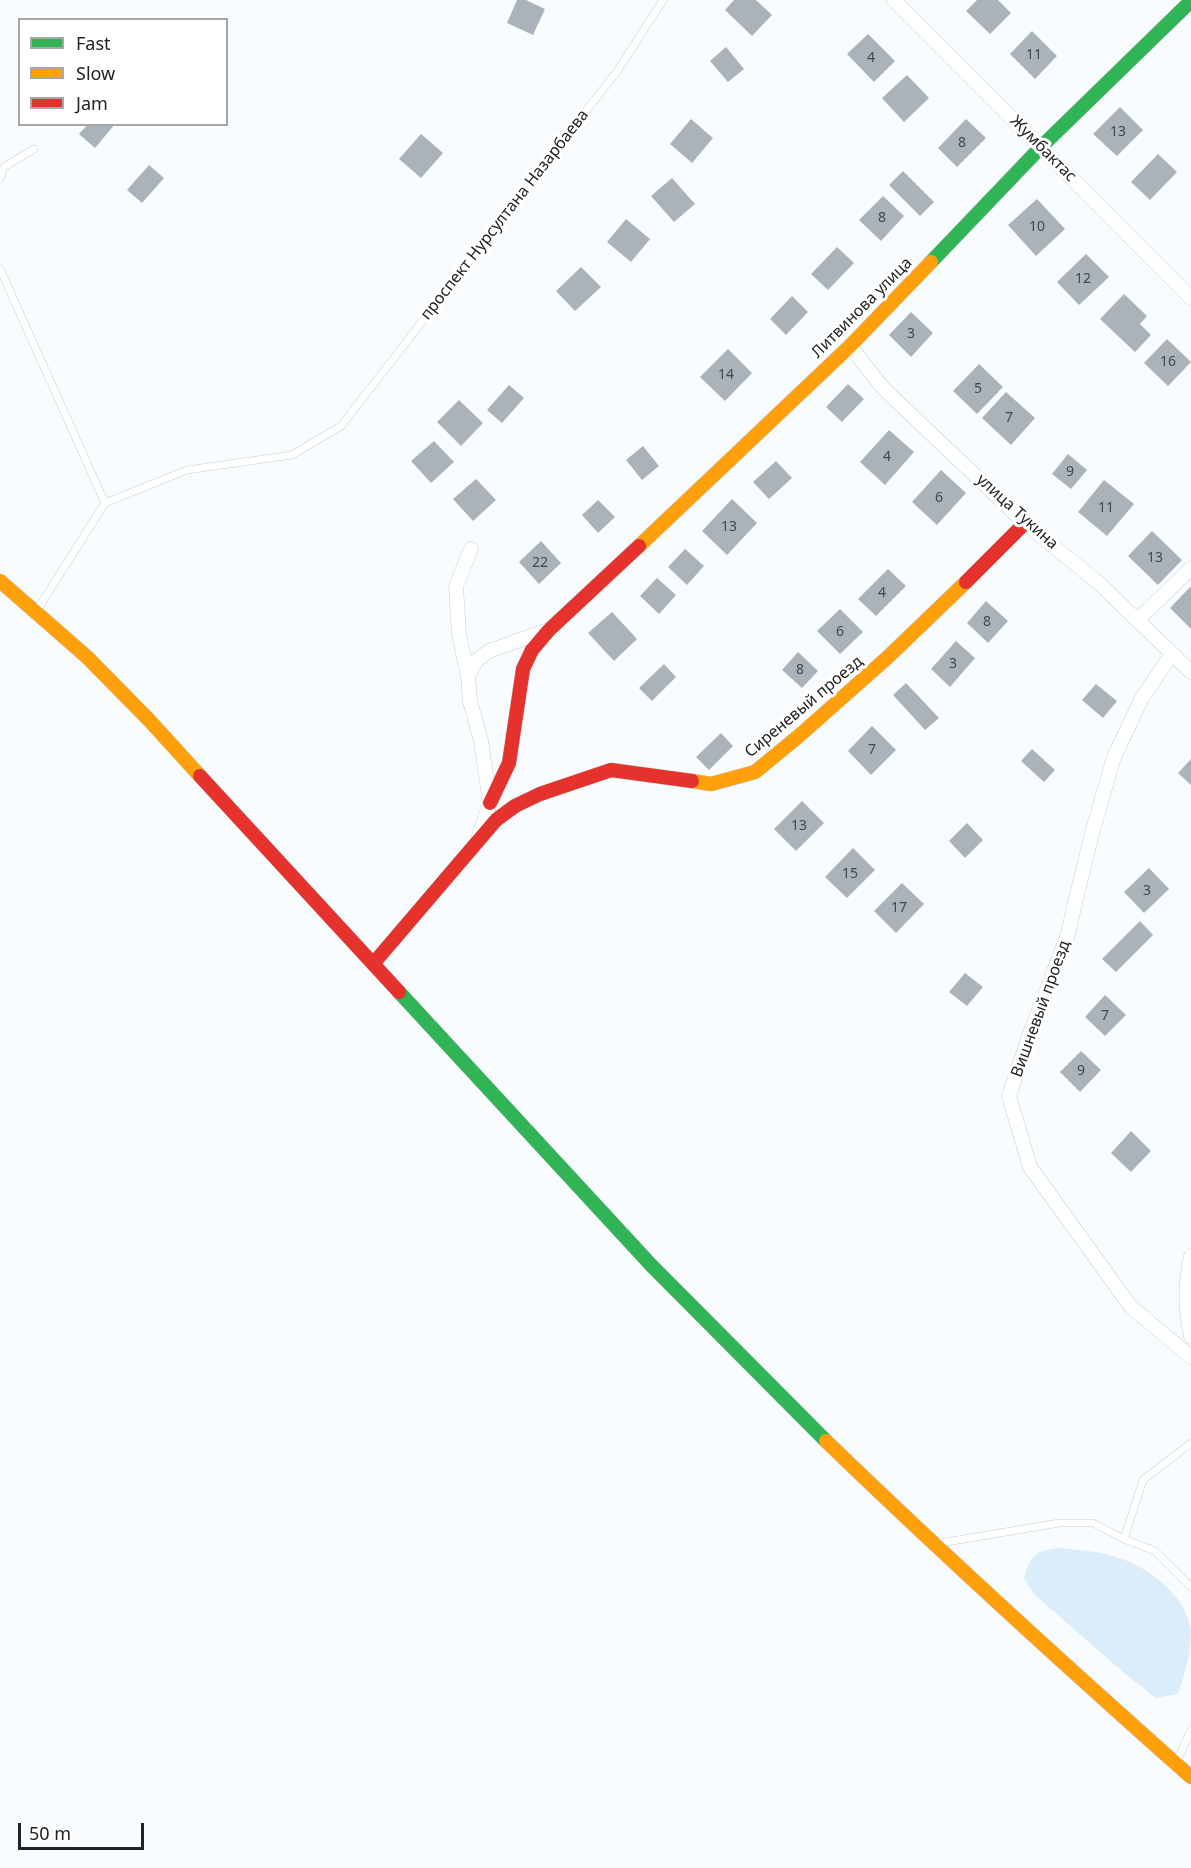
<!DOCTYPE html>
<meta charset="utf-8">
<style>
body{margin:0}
#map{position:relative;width:1191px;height:1868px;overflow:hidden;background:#f9fcfe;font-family:"Noto Sans",sans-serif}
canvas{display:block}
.legend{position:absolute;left:18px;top:18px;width:210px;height:108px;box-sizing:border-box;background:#fff;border:2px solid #a7a7a8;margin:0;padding:8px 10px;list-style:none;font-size:18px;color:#222325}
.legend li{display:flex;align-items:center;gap:12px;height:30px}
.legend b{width:30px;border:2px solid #a7a7a8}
.scale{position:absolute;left:18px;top:1823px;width:126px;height:27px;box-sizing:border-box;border:3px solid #222325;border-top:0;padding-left:8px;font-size:18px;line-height:21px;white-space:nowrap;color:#222325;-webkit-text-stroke:4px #fff;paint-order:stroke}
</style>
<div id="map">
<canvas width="1191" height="1868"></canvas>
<ul class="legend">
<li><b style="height:8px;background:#30b455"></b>Fast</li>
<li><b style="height:8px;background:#ff9f0a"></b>Slow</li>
<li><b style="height:8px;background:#e5322d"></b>Jam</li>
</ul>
<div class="scale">50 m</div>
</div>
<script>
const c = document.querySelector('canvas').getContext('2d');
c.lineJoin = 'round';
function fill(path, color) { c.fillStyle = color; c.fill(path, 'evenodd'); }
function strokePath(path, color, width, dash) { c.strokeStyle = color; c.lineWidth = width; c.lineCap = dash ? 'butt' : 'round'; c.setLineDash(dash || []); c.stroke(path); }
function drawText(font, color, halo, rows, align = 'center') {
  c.font = font + ' "Noto Sans",sans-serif'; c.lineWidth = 6; c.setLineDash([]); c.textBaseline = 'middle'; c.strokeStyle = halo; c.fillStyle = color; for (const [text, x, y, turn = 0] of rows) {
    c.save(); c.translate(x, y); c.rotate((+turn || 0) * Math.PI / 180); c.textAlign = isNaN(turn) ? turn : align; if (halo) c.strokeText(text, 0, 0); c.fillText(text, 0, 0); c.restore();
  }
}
fill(new Path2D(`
 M1059,1548c20,2 41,3 60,10 31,10 67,38 72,72 0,22 -6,44 -13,64l-22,4 -32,-25 -89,-78 -11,-17c7,-23 11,-27 35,-30z`), '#dbedfa');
fill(new Path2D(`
 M517,0h9l19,9 -12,26 -26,-12z
 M734,0h22l16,15 -20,21 -27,-26z
 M977,0h21l13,13 -21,21 -24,-23z
 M1032,31l25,25 -22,23 -25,-25z
 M868,34l27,27 -21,21 -27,-28z
 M726,47l18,22 -16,13 -18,-21z
 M907,75l22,23 -25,24 -22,-24z
 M1120,107l23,23 -26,26 -24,-22z
 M691,119l22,19 -21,25 -22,-19z
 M966,119l20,19 -29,29 -19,-19z
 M88,124h27l-20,24 -16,-14z
 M421,134l22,19 -22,25 -22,-19z
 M1158,154l19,18 -27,28 -19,-18z
 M149,165l15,13 -22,25 -15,-13z
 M903,171l31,31 -14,14 -31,-31z
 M672,178l23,26 -21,18 -23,-26z
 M883,196l21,20 -23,25 -22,-21z
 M1037,199l28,30 -29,27 -28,-31z
 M626,219l24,20 -19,23 -24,-20z
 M837,247l17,16 -26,27 -17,-16z
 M1086,254l23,23 -30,28 -22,-23z
 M581,267l20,20 -26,24 -19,-20z
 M1124,294l23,22 -7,8 11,11 -16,17 -35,-33z
 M792,296l16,16 -22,23 -16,-16z
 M911,312l22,21 -22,24 -22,-22z
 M1167,339l24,23 -23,24 -24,-23z
 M728,349l24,24 -27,28 -25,-24z
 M979,364l24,23 -26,27 -24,-23z
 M848,384l16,15 -22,23 -16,-15z
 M509,385l15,13 -22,25 -15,-13z
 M1006,392l29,26 -24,27 -29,-27z
 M459,400l24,23 -22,23 -24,-24z
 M889,430l25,22 -29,33 -25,-23z
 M434,441l20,21 -23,21 -20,-22z
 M643,446l16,20 -17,14 -16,-20z
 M1068,454l19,16 -16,19 -19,-15z
 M776,461l16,17 -23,21 -16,-17z
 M941,470l25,23 -29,32 -25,-23z
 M476,479l20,21 -23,21 -20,-22z
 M1104,480l30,24 -27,32 -29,-24z
 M732,499l25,24 -30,32 -25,-24z
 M598,500l17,17 -17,16 -16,-18z
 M1152,531l30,29 -24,25 -30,-29z
 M541,541l20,22 -22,21 -20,-22z
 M685,549l19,17 -17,19 -19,-18z
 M888,569l18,17 -30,30 -18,-17z
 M657,578l19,17 -17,19 -19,-18z
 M1191,586v43l-21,-21z
 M986,601l22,20 -20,22 -21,-20z
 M840,609l23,23 -23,22 -23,-23z
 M612,612l25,27 -23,22 -26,-28z
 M956,641l19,17 -25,29 -19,-18z
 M798,652l20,19 -16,17 -20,-18z
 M664,664l12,13 -24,24 -13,-13z
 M906,683l33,35 -14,12 -32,-35z
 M1096,684l21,17 -14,17 -21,-18z
 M872,726l24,24 -25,25 -23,-24z
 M721,733l12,13 -24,24 -13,-13z
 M1032,749l23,21 -11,12 -23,-21z
 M1191,759v26l-13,-12z
 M802,801l22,22 -28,28 -22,-22z
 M967,823l16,17 -18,18 -16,-17z
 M853,848l22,22 -28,28 -22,-21z
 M1149,868l20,21 -25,24 -20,-21z
 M902,883l22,21 -28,29 -22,-22z
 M1140,921l13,14 -37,37 -14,-13z
 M965,973l18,14 -16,19 -18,-14z
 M1105,995l21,20 -21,21 -20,-19z
 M1081,1051l20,19 -21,22 -20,-20z
 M1131,1131l20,20 -20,21 -20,-19z`), '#aab3b9');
const lane = new Path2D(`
 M0,179l4,-12 30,-18
 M0,269l105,234
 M37,610l68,-107 82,-33 105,-15 49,-29 277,-356 45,-70
 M1124,1539l19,-59 48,-37
 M940,1543l119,-20h34l31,16 31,12 36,36
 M1177,1761l14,-31`);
const street = new Path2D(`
 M894,0l297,298
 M850,346l33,42 142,135 75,61 91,88
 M1138,620l53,-52
 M1172,654l-30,44 -28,59 -22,76 -25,104 -36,94 -22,65 21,71 101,140 60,50
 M468,676l-9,-41 -3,-49 15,-37
 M479,836l11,-33 -9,-62 -11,-40 -2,-25 8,-15 13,-10 59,-21
 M1191,1256c-6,26 -6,54 0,80`);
const fast = new Path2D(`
 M931,262l110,-115 150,-146
 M399,992l252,273 175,176`);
const slow = new Path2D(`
 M639,546l211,-200 81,-84
 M0,581l87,76 62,63 51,56
 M692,781l19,3 44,-12 45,-37 88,-78 78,-75
 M826,1441c119,115 241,226 365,336`);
const jam = new Path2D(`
 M966,582l59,-59
 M200,776l199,216
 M490,803l19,-40 14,-94 9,-19 17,-20 90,-84
 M373,964l123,-144 19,-14 25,-12 71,-24 81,11`);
strokePath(lane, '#cbcdcf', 8);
strokePath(street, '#cbcdcf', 15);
strokePath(fast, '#cbcdcf', 15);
strokePath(slow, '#cbcdcf', 15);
strokePath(jam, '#cbcdcf', 15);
strokePath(lane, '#feffff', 7);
strokePath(street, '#feffff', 14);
strokePath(fast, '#30b455', 14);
strokePath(slow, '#ff9f0a', 14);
strokePath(jam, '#e5322d', 14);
drawText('14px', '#44474a', null, [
 ["11",1034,55],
 ["4",871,58],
 ["13",1118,132],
 ["8",962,143],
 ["8",882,218],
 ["10",1037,227],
 ["12",1083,279],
 ["3",911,334],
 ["16",1168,362],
 ["14",726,375],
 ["5",978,389],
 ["7",1009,418],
 ["4",887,457],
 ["9",1070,472],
 ["6",939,498],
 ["11",1106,508],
 ["13",729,527],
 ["13",1155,558],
 ["22",540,563],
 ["4",882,593],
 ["8",987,622],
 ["6",840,632],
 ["3",953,664],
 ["8",800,670],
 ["7",872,750],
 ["13",799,826],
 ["15",850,874],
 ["3",1147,891],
 ["17",899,908],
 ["7",1105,1016],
 ["9",1081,1071]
]);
drawText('16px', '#222325', '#fff', [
 ["Жумбактас",1043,149,45],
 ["проспект Нурсултана Назарбаева",505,215,-52],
 ["Литвинова улица",862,308,-45],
 ["улица Тукина",1017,512,42],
 ["Сиреневый проезд",804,707,-40],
 ["Вишневый проезд",1041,1009,-70]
]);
</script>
